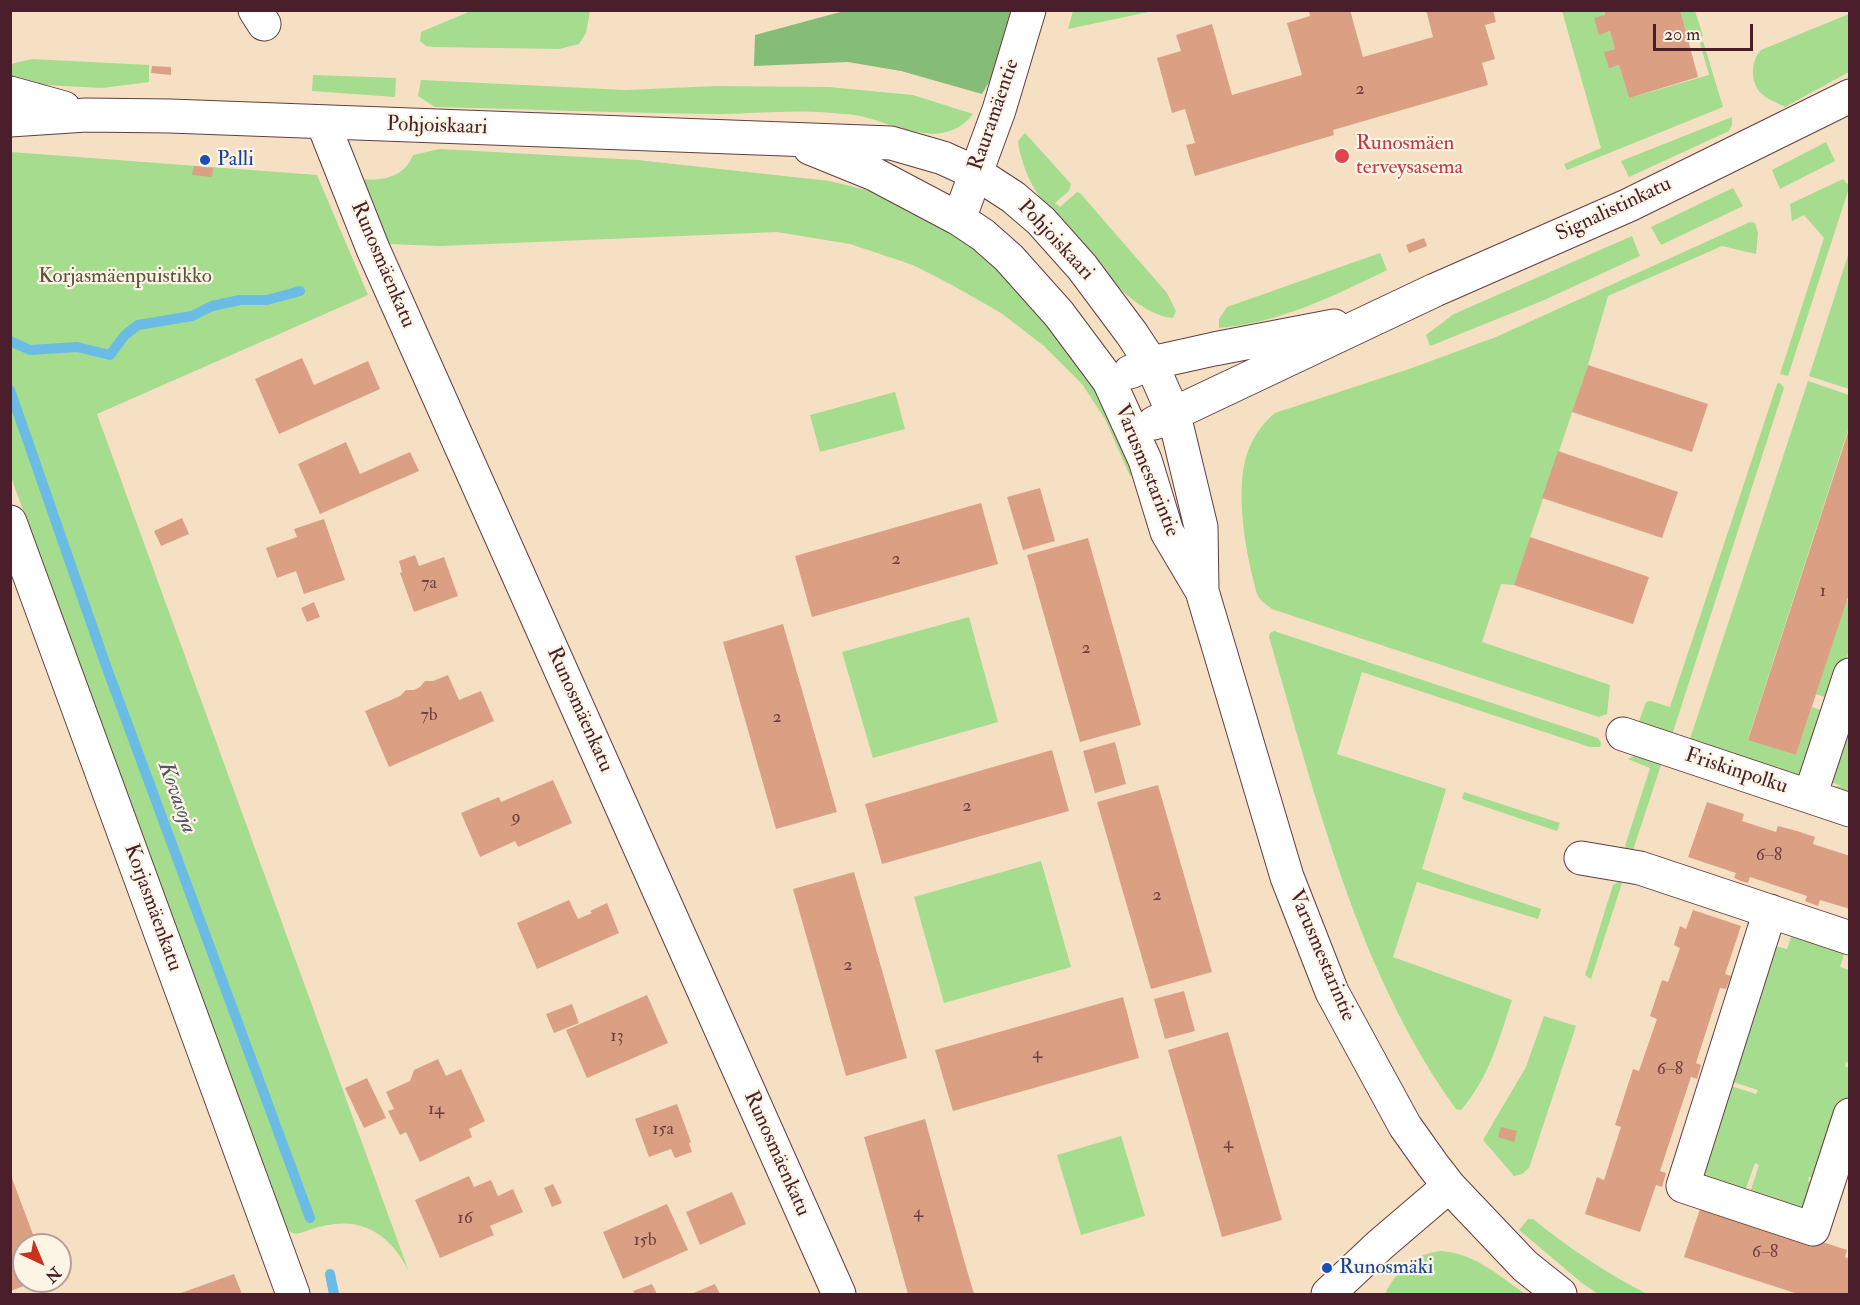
<!DOCTYPE html>
<meta charset="utf-8">
<style>
body{margin:0}
#map{position:relative;width:1860px;height:1305px;overflow:hidden;background:#f5e0c4;font-family:"IM FELL Double Pica",serif}
canvas{display:block}
.frame{position:absolute;inset:0;border:12px solid #4a1f2b;pointer-events:none}
.north{position:absolute;left:12px;top:1233px;width:60px;height:60px;box-sizing:border-box;background:#fcf5e5;border:2px solid #b59f9b;border-radius:50%;rotate:136deg;font-size:16px;font-weight:700;line-height:24px;text-align:center;color:#4a1f2b}
.north::after{content:'';display:block;margin:auto;width:21px;height:27px;background:#c8321e;clip-path:polygon(50% 0,100% 100%,50% 72%,0 100%)}
.scale{position:absolute;left:1653px;top:24px;width:100px;height:27px;box-sizing:border-box;border:3px solid #4a1f2b;border-top:0;padding-left:8px;font-size:18px;line-height:21px;white-space:nowrap;color:#4a1f2b;-webkit-text-stroke:4px #fcf5e5;paint-order:stroke}
</style>
<div id="map">
<canvas width="1860" height="1305"></canvas>
<div class="frame"></div>
<div class="north">N</div>
<div class="scale">20 m</div>
</div>
<script>
const c = document.querySelector('canvas').getContext('2d');
c.lineJoin = 'round';
function fill(path, color) { c.fillStyle = color; c.fill(path, 'evenodd'); }
function strokePath(path, color, width, dash) { c.strokeStyle = color; c.lineWidth = width; c.lineCap = dash ? 'butt' : 'round'; c.setLineDash(dash || []); c.stroke(path); }
function drawText(font, color, halo, rows, align = 'center') {
  c.font = font + ' "IM FELL Double Pica",serif'; c.lineWidth = 4.5; c.setLineDash([]); c.textBaseline = 'middle'; c.strokeStyle = halo; c.fillStyle = color; for (const [text, x, y, turn = 0] of rows) {
    c.save(); c.translate(x, y); c.rotate((+turn || 0) * Math.PI / 180); c.textAlign = isNaN(turn) ? turn : align; if (halo) c.strokeText(text, 0, 0); c.fillText(text, 0, 0); c.restore();
  }
}
fill(new Path2D(`
 M473,10h117v1l-4,22 -7,11 -20,5 -125,-2 -8,-1 -6,-5 1,-9z
 M1073,11v-1l80,1 -85,18z
 M1562,11h42l1,4 -5,19 10,-3 5,18 -10,3 4,15 10,-2 10,33 80,-23 -9,-32 3,-2 20,66 -156,63 -3,-6 37,-16z
 M1680,11h15l8,25 -15,4z
 M1849,14v58l-64,35c-7,-4 -16,-7 -22,-12 -13,-10 -13,-34 -2,-45z
 M32,59l117,6v17l-47,6 -59,-3 -32,-4v-17z
 M313,75l83,3 -1,19 -83,-6z
 M421,80l205,10 90,-4 113,1 84,8 60,19c-28,37 -73,12 -109,3 -10,-3 -21,-3 -32,-4 -39,-4 -79,1 -118,1 -93,-1 -186,-5 -279,-7l-17,-11z
 M1732,117v8l-3,6 -100,46 -8,-16z
 M1025,133l46,51 -2,7 -14,12 5,4 17,-15 3,1 87,100 9,18 -3,7c-38,-3 -75,-53 -98,-80 -14,-16 -30,-32 -41,-50 -8,-14 -14,-31 -16,-47z
 M1826,142l9,19 -55,28 -8,-19z
 M440,149l197,11 193,21 71,18 62,38 45,39 83,103 47,94 -8,3 -25,-57 -23,-35 -38,-38 -43,-33 -49,-28 -39,-20 -63,-21 -73,-12 -337,14 -51,-2 -30,-65c23,2 45,-1 54,-24z
 M11,152l306,23 51,120 -271,119 312,858c-17,-36 -46,-56 -86,-46 -10,2 -18,6 -27,8l-6,-2 -5,-5 -274,-750z
 M1843,179l6,7 -1,5 -60,185 -8,-2 44,-136 -20,-23 -12,6 -2,-17z
 M1733,188l10,18 -82,39 -10,-18z
 M1750,222l5,1 3,10 -2,21 -34,-8 -114,50 -20,69 -74,220 -13,-1 -19,58 128,43 -3,29 -8,3 -327,-108c-3,-3 -8,-5 -11,-9 -5,-5 -6,-14 -8,-21 -9,-37 -19,-98 -3,-133 6,-13 14,-24 25,-33l137,-45 84,-31z
 M1632,236l8,20 -98,45 -112,45 -4,-11 28,-21z
 M1849,252v137l-40,-13z
 M1380,253l7,17c-53,26 -108,53 -168,58v-9l8,-12z
 M1808,381l41,14v32l-101,312 48,16 16,-48 15,5 -26,69 -112,-39z
 M1780,383l4,5 -111,344 -8,5 -27,-13 8,-22 5,-1 19,6 107,-323z
 M895,392l10,37 -85,23 -10,-37z
 M1846,600l3,1v49l-14,46 -5,3 -14,-5z
 M969,617l29,105 -125,36 -31,-106z
 M1274,631l324,107 3,5 -1,4h-10l-228,-75 -25,82 109,35 -24,80 119,40 -3,10 -121,-37 -24,75 119,43c-13,39 -23,78 -51,110l-5,-1c-99,-137 -140,-312 -187,-472l1,-4z
 M1849,704v94l-21,-12h14l-17,-6z
 M1641,752l19,9 1,4 -29,88 -4,-2 -3,-5 25,-78 -22,-9z
 M1464,792l96,31 -3,8 -95,-32z
 M1041,861l30,106 -127,36 -30,-106z
 M1618,882l4,1 -31,96 -6,-4 28,-90z
 M1794,928l53,17 -7,22 9,3v93l-3,-1 -1,4 4,2v29l-26,82 -3,1 -11,-3 -1,4 13,5 -10,29 -62,-19 10,-31 -4,-2 -11,31 -43,-15 27,-94 28,9 2,-4 -28,-9 45,-135 12,3z
 M1544,1016l32,10 -47,142 -7,6 -8,2 -31,-36 43,-73z
 M1121,1136l24,80 -64,19 -24,-80z
 M1528,1219h5c36,29 73,54 114,75h-49l-16,-11 -63,-53z
 M1440,1251c32,1 60,25 85,43h-140c12,-24 27,-39 55,-43z`), '#a5dc8d');
fill(new Path2D(`
 M844,11h167l-19,66 -10,17 -81,-23 -53,-9 -94,4 1,-31z`), '#84bc78');
strokePath(new Path2D(`
 M10,341l20,9 47,-3 33,8 15,-20 13,-10 54,-9 20,-10 28,-6h27l33,-9
 M10,390l95,273 205,555
 M330,1274l4,20`), '#6abce5', 10);
fill(new Path2D(`
 M1309,10h41l13,47 70,-20 -7,-27h67l3,12 -11,3 10,34 -13,4 6,22 -155,45 1,5 -139,41 -9,-31 9,-2 -10,-34 -13,4 -15,-55 24,-7 -5,-16 36,-11 20,71 70,-20 -15,-52 23,-7z
 M1604,10h76l18,67 -69,21 -10,-33 -10,3 -5,-16 11,-3 -5,-18 -11,4 -5,-17 11,-3z
 M152,66l19,1v8l-20,-2z
 M194,166l19,2 -1,9 -20,-2z
 M1424,238l3,8 -18,7 -3,-8z
 M302,358l12,27 54,-24 12,28 -101,45 -24,-55z
 M1588,365l120,39 -16,48 -120,-40z
 M1849,429l1,162 -54,164 -48,-15z
 M346,442l14,32 50,-22 9,19 -99,43 -22,-50z
 M1558,451l120,41 -16,46 -120,-40z
 M1040,488l15,53 -32,9 -16,-53z
 M981,503l17,61 -186,53 -17,-61z
 M182,518l7,16 -28,12 -7,-15z
 M324,519l21,61 -41,14 -8,-23 -19,7 -11,-30 31,-11 -3,-8z
 M1530,537l119,40 -16,47 -119,-39z
 M1088,538l53,187 -61,17 -53,-187z
 M415,555l4,11 25,-9 14,39 -44,16 -14,-39 2,-1 -3,-11z
 M314,602l6,15 -13,5 -6,-14z
 M783,624l54,188 -61,17 -53,-187z
 M448,675l11,25 22,-9 13,30 -105,46 -24,-56 35,-15 6,-6h8l6,-3 5,-6h8z
 M1115,742l11,42 -31,9 -12,-42z
 M1052,750l17,61 -187,53 -17,-60z
 M553,780l19,43 -54,24 -3,-6 -35,16 -19,-44 38,-16 2,5z
 M1158,785l54,187 -61,17 -54,-187z
 M1707,802l37,12 -2,7 34,11 2,-6 19,5 18,6 -2,7 37,12v53l-30,-9 -2,6 -13,-5 2,-5 -57,-19 -2,6 -7,-2 -7,-3 2,-5 -48,-16z
 M854,872l53,186 -61,18 -53,-187z
 M569,900l9,19 14,-6 -2,-2 17,-8 12,30 -82,36 -20,-46z
 M1693,910l48,16 -16,48 6,2 -5,13 -6,-1 -24,75 5,2 -4,14 -6,-2 -31,94 6,2 -4,14 -6,-2 -16,47 -55,-18 12,-37 7,3 17,-53 -6,-2 18,-56 6,2 18,-52 -7,-3 12,-36 6,2 12,-34 -6,-3 6,-19 6,3z
 M1184,991l11,40 -30,8 -11,-40z
 M647,995l21,48 -81,35 -21,-48z
 M1123,997l16,61 -186,53 -18,-61z
 M572,1004l7,19 -25,10 -8,-19z
 M1228,1032l54,188 -60,17 -54,-187z
 M438,1059l8,17 15,-7 24,52 -16,8 3,8 -52,25 -14,-30 -6,3 -12,-24 6,-2 -8,-17 24,-11 4,-11z
 M367,1078l19,40 -22,10 -19,-40z
 M677,1104l14,38 -2,1 3,9 -17,6 -4,-9 -22,8 -14,-38z
 M925,1119l39,141 10,34h-66l-44,-157z
 M1501,1127l16,4 -3,11 -16,-5z
 M10,1173l27,72h-13v36h14l-28,10z
 M469,1176l5,11 17,-7 7,16 15,-7 10,23 -33,14 4,9 -54,23 -25,-58z
 M553,1184l9,19 -10,4 -8,-19z
 M732,1192l14,32 -46,21 -14,-33z
 M667,1204l21,46 -65,29 -20,-47z
 M1700,1209l19,7 2,-7 126,41 -2,7 5,2v35h-52l-114,-37z
 M234,1274l8,20h-64z
 M652,1284l5,10h-22l-2,-3z
 M715,1284l5,10h-29z`), '#dba084');
const minor = new Path2D(`
 M255,10l9,14
 M10,93l54,15
 M10,120l76,-5 84,1 721,27 52,15 33,15 37,24 28,24 41,46 50,67 19,29 23,52 27,112 1,64
 M323,123l50,126 466,1045
 M810,148l64,26 85,45 24,16 26,23 50,56 50,67 36,79 22,72 35,59 85,286 45,115 73,134 27,38 17,22 76,80 35,28
 M959,219l40,-109 30,-100
 M1130,372l21,-9 63,-14 120,-23
 M1154,423l281,-133 194,-85 221,-109
 M10,522l283,772
 M1623,734l227,76
 M1810,796l40,-121
 M1581,858l59,10 210,70
 M1770,911l-87,275 130,43 37,-114
 M1328,1294l52,-49 69,-59`);
strokePath(minor, '#643c42', 35);
strokePath(minor, '#fff', 33);
for (const [x, y, r, color] of [
 [1342,156,8,"#e0444e"],
 [205,160,6,"#1a4fb4"],
 [1327,1268,6,"#1a4fb4"]
]) { const dot = new Path2D(); dot.arc(x, y, r, 0, 2 * Math.PI); c.fillStyle = color; c.fill(dot); strokePath(dot, '#fcf5e5', 2); }
drawText('18px', '#6e3f41', null, [
 ["2",1360,90],
 ["2",896,560],
 ["7a",429,584],
 ["1",1823,592],
 ["2",1086,649],
 ["7b",429,716],
 ["2",777,718],
 ["2",967,807],
 ["9",516,818],
 ["6–8",1769,856],
 ["2",1157,896],
 ["2",848,966],
 ["13",617,1037],
 ["4",1037,1054],
 ["6–8",1670,1070],
 ["14",436,1110],
 ["15a",663,1130],
 ["4",1228,1144],
 ["4",918,1213],
 ["16",465,1219],
 ["15b",645,1241],
 ["6–8",1765,1253]
]);
drawText('21px', '#4a1f2b', '#fcf5e5', [
 ["Rauramäentie",995,115,-71],
 ["Pohjoiskaari",437,127,2],
 ["Signalistinkatu",1614,210,-25],
 ["Pohjoiskaari",1055,241,47],
 ["Runosmäenkatu",382,265,67],
 ["Varusmestarintie",1146,471,68],
 ["Runosmäenkatu",579,710,66],
 ["Friskinpolku",1736,772,18],
 ["Korjasmäenkatu",152,908,70],
 ["Varusmestarintie",1321,956,67],
 ["Runosmäenkatu",776,1154,66]
]);
drawText('21px', '#be3a42', '#fcf5e5', [
 ["Runosmäen",1356,144],
 ["terveysasema",1356,168]
], 'left');
drawText('21px', '#164399', '#fcf5e5', [
 ["Palli",217,160],
 ["Runosmäki",1339,1268]
], 'left');
drawText('21px', '#614e44', '#fcf5e5', [
 ["Korjasmäenpuistikko",125,277]
]);
drawText('italic 22px', '#55566c', '#fcf5e5', [
 ["Kovasoja",176,798,70]
]);
</script>
